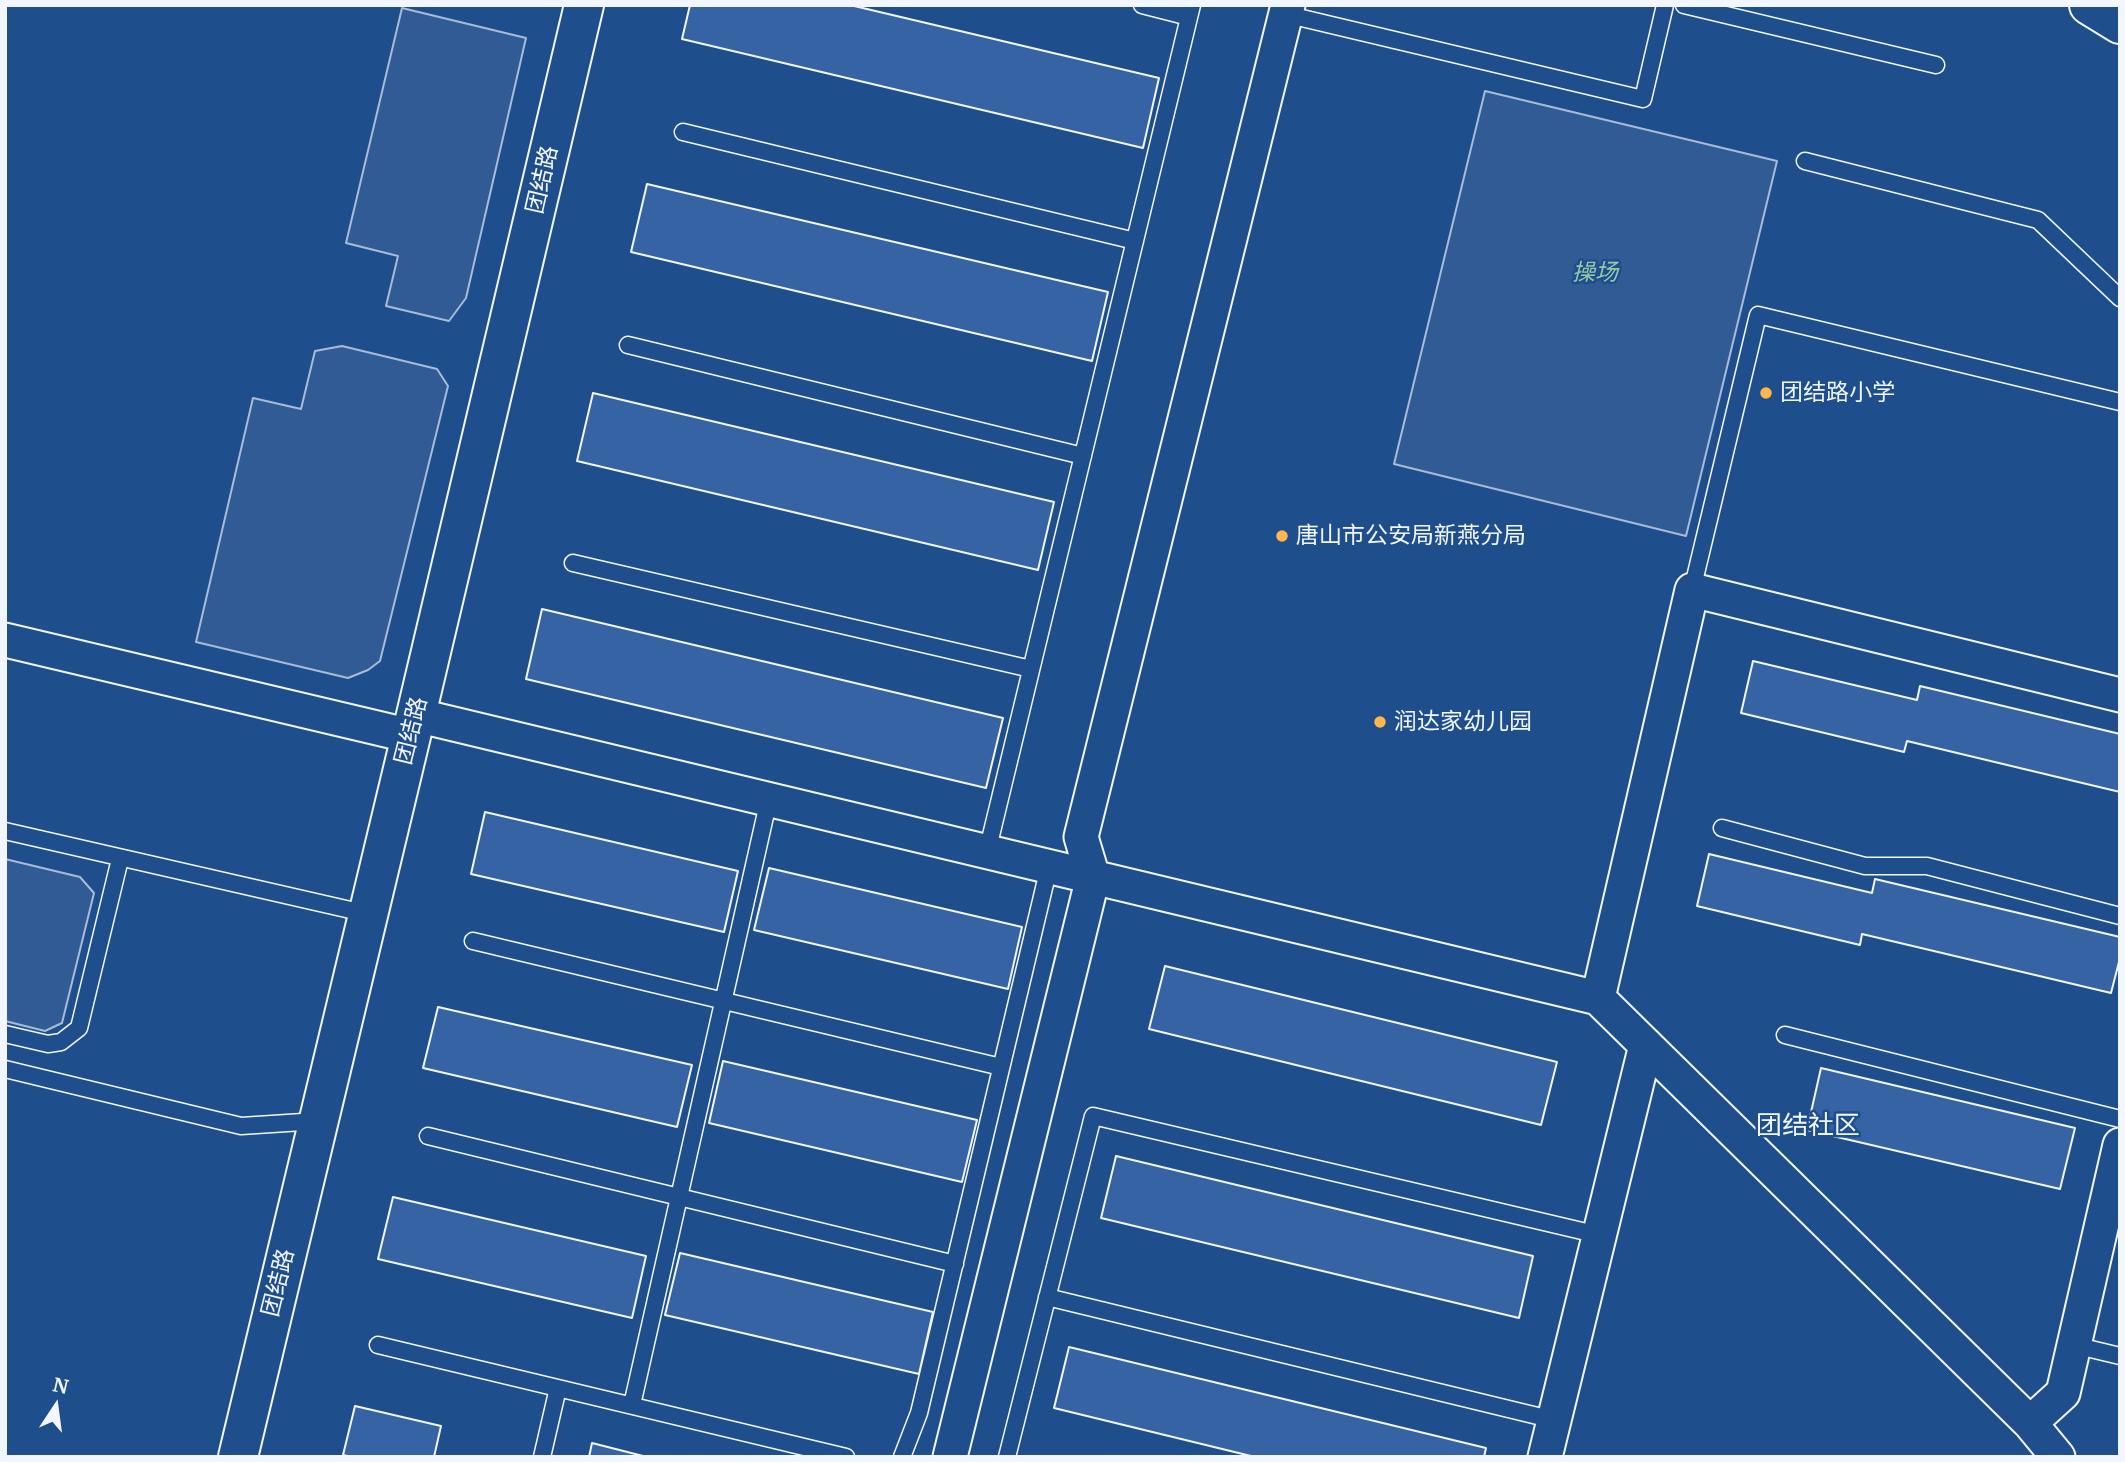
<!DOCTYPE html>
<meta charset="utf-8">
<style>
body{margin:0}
#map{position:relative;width:2125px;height:1462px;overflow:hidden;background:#1f4e8c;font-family:Merriweather,serif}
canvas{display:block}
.frame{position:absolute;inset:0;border:7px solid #f2f6ff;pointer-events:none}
.north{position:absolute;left:21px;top:1371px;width:70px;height:70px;-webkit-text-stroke:5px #1f4e8c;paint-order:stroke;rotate:13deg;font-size:19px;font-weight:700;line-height:28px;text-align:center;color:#f2f6ff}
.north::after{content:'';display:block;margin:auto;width:24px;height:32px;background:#f2f6ff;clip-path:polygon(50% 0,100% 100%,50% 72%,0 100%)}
</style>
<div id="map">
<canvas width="2125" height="1462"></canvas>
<div class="frame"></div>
<div class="north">N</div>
</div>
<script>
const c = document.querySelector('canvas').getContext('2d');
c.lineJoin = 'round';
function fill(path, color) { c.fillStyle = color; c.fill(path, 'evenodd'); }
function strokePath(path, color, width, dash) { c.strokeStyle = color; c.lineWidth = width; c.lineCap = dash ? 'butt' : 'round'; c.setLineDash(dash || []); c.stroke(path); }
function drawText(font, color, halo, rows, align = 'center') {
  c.font = font + ' Merriweather,"Noto Sans SC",serif'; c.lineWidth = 5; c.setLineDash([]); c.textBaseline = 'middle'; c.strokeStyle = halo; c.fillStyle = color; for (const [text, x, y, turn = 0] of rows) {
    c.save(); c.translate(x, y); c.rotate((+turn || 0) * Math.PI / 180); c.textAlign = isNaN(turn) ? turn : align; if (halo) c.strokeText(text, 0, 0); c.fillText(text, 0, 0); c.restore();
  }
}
const built = new Path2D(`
 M402,8l124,30 -60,260 -17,23 -63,-15 12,-50 -52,-13z
 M1485,91l292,70 -91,375 -292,-72z
 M342,346l95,23 11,17 -68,275 -12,9 -20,8 -152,-36 57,-244 48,11 14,-58z
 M5,859l75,18 14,16 -32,130 -17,8 -40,-10z`);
fill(built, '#305b95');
strokePath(built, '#a8bbd7', 2);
const building = new Path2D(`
 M690,5h160l309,73 -16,70 -461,-109z
 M647,184l461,108 -16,69 -461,-109z
 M593,393l461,109 -16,68 -461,-109z
 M542,609l461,109 -17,70 -460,-109z
 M1753,661l164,39 3,-14 200,48v58l-213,-51 -3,11 -163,-39z
 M485,812l253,59 -14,61 -253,-58z
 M1709,854l163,39 3,-14 245,58v21l-9,35 -249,-59 -2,11 -163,-39z
 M769,868l253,59 -14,62 -254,-59z
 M1165,966l392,96 -16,63 -392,-96z
 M438,1007l254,58 -15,62 -254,-59z
 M723,1061l254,59 -15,62 -253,-59z
 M1821,1068l254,60 -15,61 -253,-59z
 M1116,1156l417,100 -14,62 -418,-100z
 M393,1197l253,59 -14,62 -254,-59z
 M680,1253l253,59 -14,62 -254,-59z
 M1069,1347l417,101 -2,9h-229l-201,-49z
 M355,1406l86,20 -7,31h-82l-9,-2z
 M592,1443l55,14h-58z`);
fill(building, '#3563a3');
strokePath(building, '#f2f6ff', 2);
const lane = new Path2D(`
 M1142,5l47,12
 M1684,5l252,60
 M1285,14l358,85 22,-94
 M683,132l452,109
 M1805,161l233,59 82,78
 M628,345l455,111
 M573,563l458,106
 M1692,590l66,-275 362,87
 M1722,828l143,38h62l193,50
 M5,831l363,83
 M987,852l205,-847
 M473,941l528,126
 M5,1034l43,10 13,-2 18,-14 41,-169
 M1785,1035l335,84
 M5,1069l236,57 77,-5
 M428,1136l527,128
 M1047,1297l507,123
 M378,1345l468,112
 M2074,1345l46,11
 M632,1405l137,-606
 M542,1457l16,-69
 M902,1457l17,-44 130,-546
 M1007,1457l86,-341 506,119`);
const street = new Path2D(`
 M5,640l406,96
 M416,715l1182,283 432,425 28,34
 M1598,998l94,-408 428,105
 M2030,1423l33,-30 57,-248
 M950,1457l143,-580 -12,-40 207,-832
 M1545,1457l101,-412`);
const secondary = new Path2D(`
 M2089,5l31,19
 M238,1457l178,-742 168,-710`);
strokePath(lane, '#f2f6ff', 19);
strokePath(street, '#f2f6ff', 37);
strokePath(secondary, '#f2f6ff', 42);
strokePath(lane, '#1f4e8c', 16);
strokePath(street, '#1f4e8c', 33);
strokePath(secondary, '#1f4e8c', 38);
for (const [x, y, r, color] of [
 [1766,393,7,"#ffb74d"],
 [1282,536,7,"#ffb74d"],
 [1380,722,7,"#ffb74d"]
]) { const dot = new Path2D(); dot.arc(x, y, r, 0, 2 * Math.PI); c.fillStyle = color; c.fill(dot); strokePath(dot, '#1f4e8c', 2.5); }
drawText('23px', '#f2f6ff', '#1f4e8c', [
 ["团结路",543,180,-77],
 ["团结路",412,731,-76],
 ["团结路",279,1283,-76]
]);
drawText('italic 23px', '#97c8a6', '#1f4e8c', [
 ["操场",1595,273]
]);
drawText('23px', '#f2f6ff', '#1f4e8c', [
 ["团结路小学",1780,393],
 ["唐山市公安局新燕分局",1296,536],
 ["润达家幼儿园",1394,722]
], 'left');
drawText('26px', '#f2f6ff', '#1f4e8c', [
 ["团结社区",1808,1127]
]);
</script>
